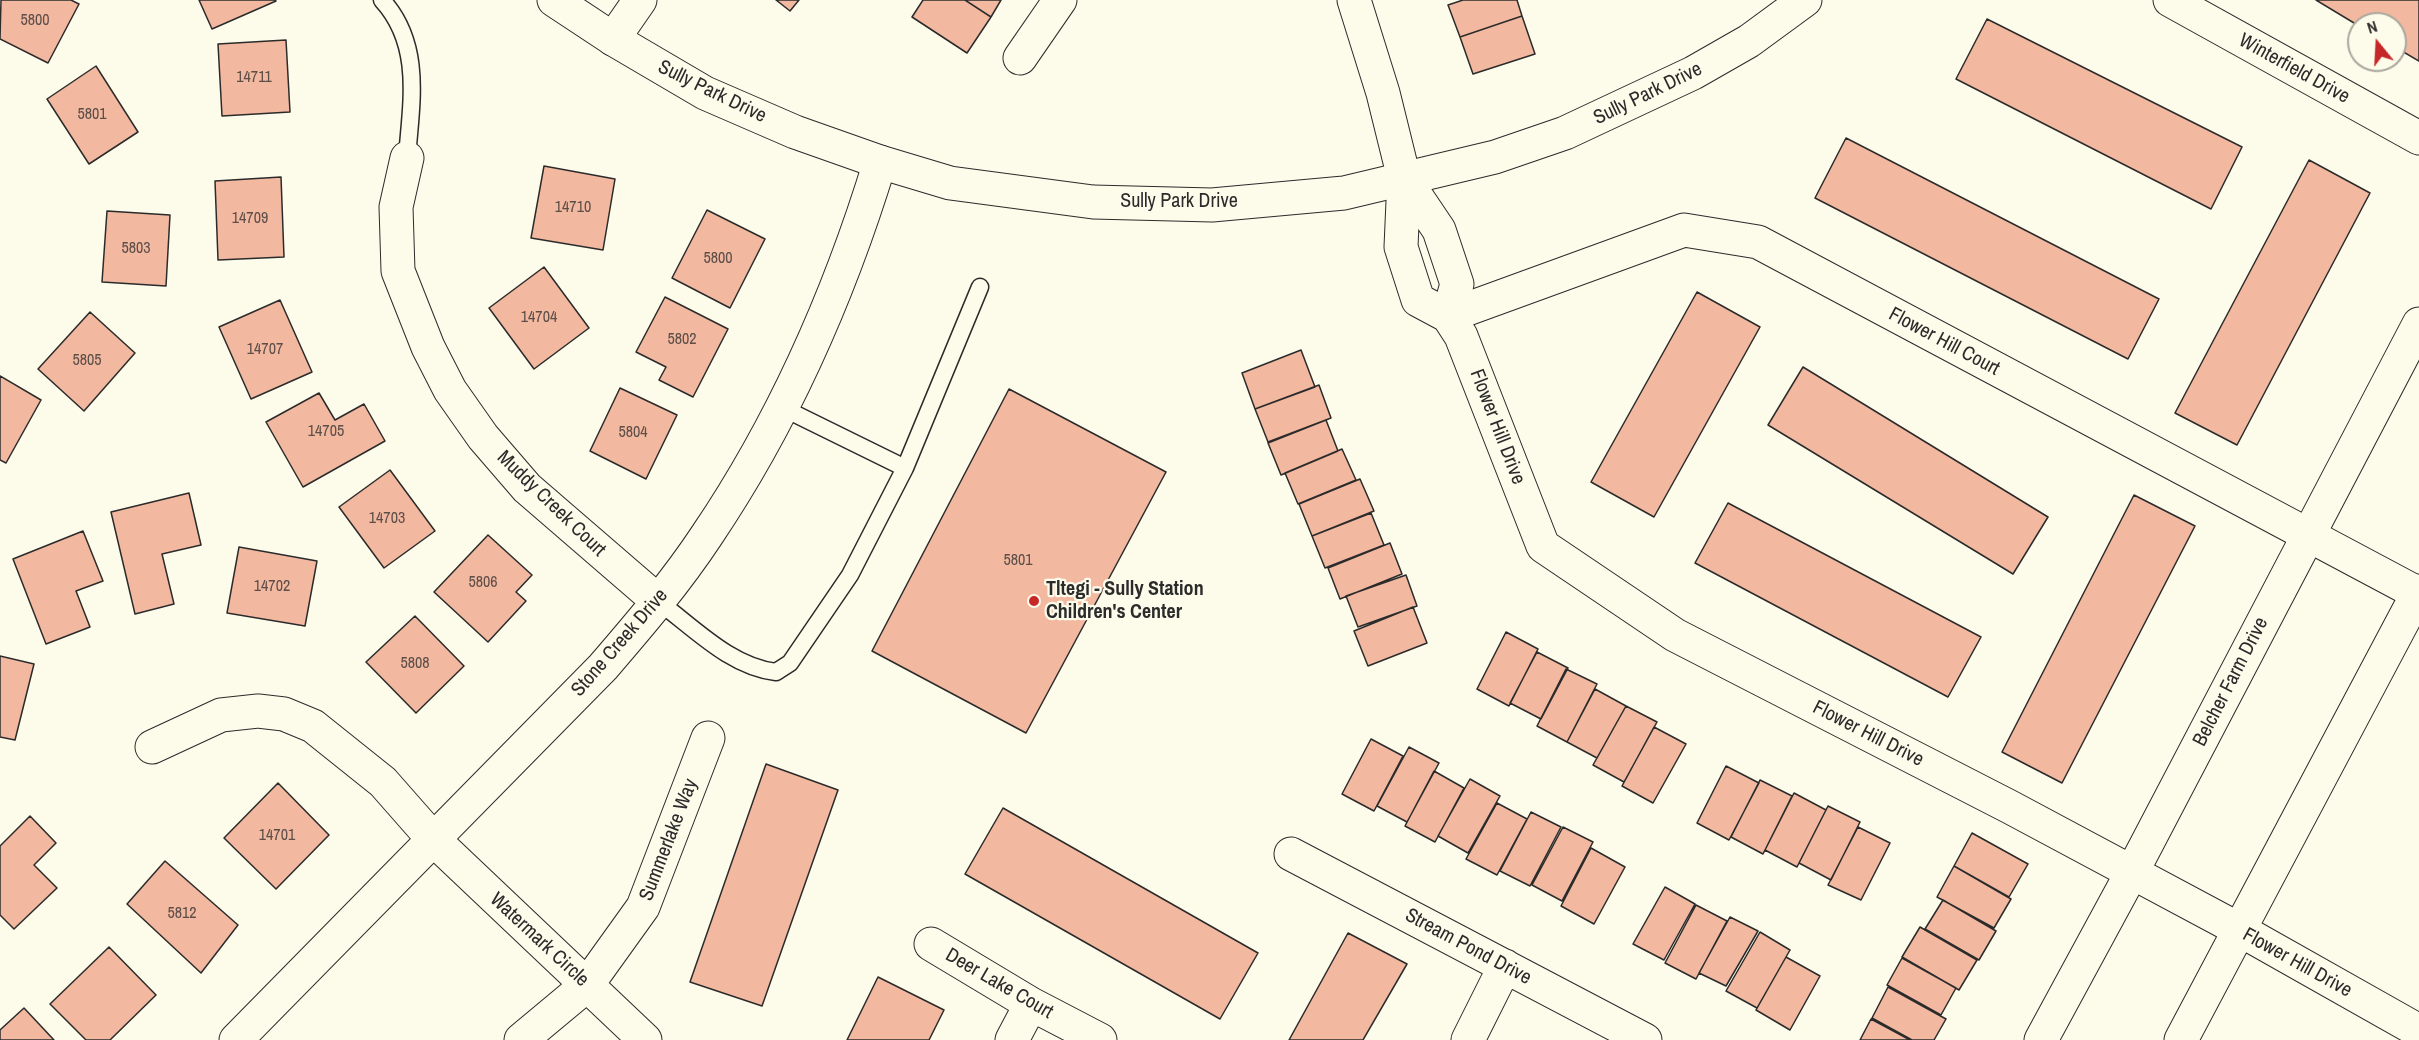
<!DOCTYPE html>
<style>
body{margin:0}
#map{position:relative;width:2419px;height:1040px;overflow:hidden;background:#fdfbea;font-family:"Archivo Narrow",sans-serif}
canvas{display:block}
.north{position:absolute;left:2347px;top:12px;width:60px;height:60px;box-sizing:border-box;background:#fdfbea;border:2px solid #a9a89e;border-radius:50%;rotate:342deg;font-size:16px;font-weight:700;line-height:24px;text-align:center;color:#2b2b2b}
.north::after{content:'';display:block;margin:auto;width:21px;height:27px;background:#c62828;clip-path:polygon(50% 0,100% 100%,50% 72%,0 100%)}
</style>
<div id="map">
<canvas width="2419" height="1040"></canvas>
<div class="north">N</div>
</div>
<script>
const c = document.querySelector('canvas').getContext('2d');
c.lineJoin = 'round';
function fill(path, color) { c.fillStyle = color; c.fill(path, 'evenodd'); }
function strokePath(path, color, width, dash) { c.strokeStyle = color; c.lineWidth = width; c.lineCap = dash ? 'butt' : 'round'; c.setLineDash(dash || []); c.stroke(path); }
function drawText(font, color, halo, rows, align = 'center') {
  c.font = font + ' "Archivo Narrow",sans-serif'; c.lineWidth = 4.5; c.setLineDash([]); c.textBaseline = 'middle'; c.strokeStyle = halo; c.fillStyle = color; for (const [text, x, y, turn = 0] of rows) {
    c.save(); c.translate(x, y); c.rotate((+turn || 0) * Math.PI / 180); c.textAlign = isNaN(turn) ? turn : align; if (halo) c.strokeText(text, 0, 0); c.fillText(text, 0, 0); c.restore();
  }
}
const building = new Path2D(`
 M1,0h70l8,4 -31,59 -48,-24z
 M199,0h76l1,1 -64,28z
 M776,0h23l-9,11z
 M923,0h42l26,17 -24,36 -55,-36z
 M965,0h36l-10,17z
 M1463,0h54l5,16 -62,21 -12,-32z
 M2316,0h103v61l-24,-14v-23h-36v2z
 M1522,16l13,38 -62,20 -13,-37z
 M1987,19l255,128 -31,62 -255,-130z
 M286,40l4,72 -68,4 -4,-72z
 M96,66l42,66 -49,32 -42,-65z
 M1846,138l313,161 -31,60 -313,-161z
 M2309,160l61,33 -133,252 -62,-32z
 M544,166l71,13 -12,71 -72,-12z
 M281,177l3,80 -66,3 -3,-79z
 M707,210l58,29 -35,69 -58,-30z
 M107,211l63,4 -4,71 -64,-4z
 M544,267l45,61 -55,41 -45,-61z
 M1697,292l63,35 -106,190 -63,-35z
 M665,297l63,32 -35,68 -34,-17 7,-13 -30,-15z
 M280,300l32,72 -61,27 -32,-72z
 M90,312l45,41 -51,58 -46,-42z
 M1301,350l14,37 -60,22 -13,-36z
 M1803,367l245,150 -35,57 -245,-149z
 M0,376l41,24 -35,63 -6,-3z
 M1319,385l12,33 -63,24 -13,-33z
 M620,388l57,27 -31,64 -56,-28z
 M1009,389l157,83 -140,261 -154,-82z
 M319,393l16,27 29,-16 21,37 -82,46 -37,-65z
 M1326,420l12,31 -57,24 -13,-32z
 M1342,449l14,31 -58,24 -13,-31z
 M390,470l45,61 -51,37 -45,-61z
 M1360,479l14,32 -62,25 -13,-32z
 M189,493l12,52 -39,9 12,50 -39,10 -24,-102z
 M2134,495l61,31 -133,257 -60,-31z
 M1728,503l253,134 -33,60 -253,-134z
 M1371,513l13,32 -59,23 -13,-32z
 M83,531l20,50 -27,10 14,36 -44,17 -33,-85z
 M488,535l44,40 -16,17 10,9 -38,41 -54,-50z
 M1390,543l12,31 -62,25 -12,-31z
 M239,547l78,14 -12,65 -78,-13z
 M1406,575l11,31 -59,21 -12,-31z
 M1413,607l14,36 -59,23 -14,-35z
 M415,616l49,50 -48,47 -50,-51z
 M1506,632l32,17 -29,57 -32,-17z
 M1537,652l31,16 -27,51 -31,-16z
 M0,656l34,8 -19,76 -15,-3z
 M1566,669l31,15 -30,58 -30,-16z
 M1595,689l31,17 -29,52 -30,-16z
 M1626,706l31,16 -33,60 -31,-17z
 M1654,727l32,17 -33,59 -31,-17z
 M1371,739l32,17 -29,55 -32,-17z
 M1409,747l30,16 -32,59 -30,-16z
 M766,764l72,26 -76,216 -72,-24z
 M1726,766l33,17 -30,57 -32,-17z
 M1434,771l30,17 -29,54 -30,-16z
 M1470,779l30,17 -32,57 -30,-17z
 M1760,780l32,16 -29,58 -32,-17z
 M278,783l51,52 -53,54 -52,-51z
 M1794,793l32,17 -29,57 -32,-17z
 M1497,803l30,16 -30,56 -31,-16z
 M1828,806l32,16 -29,58 -32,-17z
 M1003,808l255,145 -38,66 -255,-145z
 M1531,812l30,15 -31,59 -30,-15z
 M30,816l26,27 -22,22 23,23 -43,41 -14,-14v-69z
 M1563,827l30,15 -31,59 -30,-16z
 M1858,827l32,16 -29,57 -33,-15z
 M1972,833l56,31 -19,33 -55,-31z
 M1591,848l34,19 -31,57 -33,-18z
 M165,861l73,64 -37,48 -74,-69z
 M1954,866l57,33 -17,29 -57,-31z
 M1665,887l30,17 -31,56 -31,-16z
 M1943,900l53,31 -17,29 -54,-31z
 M1696,905l31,16 -31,58 -31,-16z
 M1730,917l28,14 -32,55 -27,-13z
 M1920,927l57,33 -18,30 -57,-33z
 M1760,932l30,18 -33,58 -31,-17z
 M1348,933l59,31 -44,76h-74z
 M109,947l47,48 -46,45h-24l-36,-36z
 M1786,957l34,19 -30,54 -34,-20z
 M1902,958l54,30 -15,27 -54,-30z
 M878,977l66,33 -15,30h-82z
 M1888,987l58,32 -12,21h-22l-40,-22z
 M24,1008l30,32h-54v-10z
 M1871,1019l39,21h-50z`);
fill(building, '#f2b8a0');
strokePath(building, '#2b2b2b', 1.5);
const service = new Path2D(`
 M382,0c41,45 29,103 25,158
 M783,408l122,60
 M659,602c35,26 72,65 117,70l14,-9 60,-88 55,-107 75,-181`);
const minor = new Path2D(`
 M1354,0l29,93 21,85 -3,69 17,53 30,16 13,20 82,210 132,89 335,172 230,123 179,101
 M2170,0l249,138
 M613,39l27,-39
 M1020,58l40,-58
 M407,158l-11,49 2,64 30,76 22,43 33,47 44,51 132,114
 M1404,178l35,52 18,54 -9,32
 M1448,316l236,-86 74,12 661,352
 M152,747l69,-32 37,-4 26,3 29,12 70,56 51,58 211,200
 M1291,854l354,186
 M931,944l100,60 69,36
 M236,1040l367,-373c37,-43 73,-85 104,-132 77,-114 133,-242 173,-373
 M521,1040l66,-55 56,-78 65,-169
 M1012,1040l19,-36
 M1468,1040l37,-74
 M2041,1040l90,-166 288,-550
 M2181,1040l238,-449`);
const tertiary = new Path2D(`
 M554,0l59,39 92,54 90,39 85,30 70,21 143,19 119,3 132,-12 151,-36 70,-24 128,-60 56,-32 56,-41`);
strokePath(service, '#2b2b2b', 19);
strokePath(minor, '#2b2b2b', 35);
strokePath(tertiary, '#2b2b2b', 35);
strokePath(service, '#fdfbea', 16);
strokePath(minor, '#fdfbea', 33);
strokePath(tertiary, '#fdfbea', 33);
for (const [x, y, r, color] of [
 [1034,601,6,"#c62828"]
]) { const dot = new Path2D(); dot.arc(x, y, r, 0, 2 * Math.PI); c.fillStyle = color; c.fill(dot); strokePath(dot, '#fdfbea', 2); }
drawText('16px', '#5d4e48', null, [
 ["5800",35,21],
 ["14711",254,78],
 ["5801",92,115],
 ["14710",573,208],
 ["14709",250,219],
 ["5803",136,249],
 ["5800",718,259],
 ["14704",539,318],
 ["5802",682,340],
 ["14707",265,350],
 ["5805",87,361],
 ["14705",326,432],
 ["5804",633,433],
 ["14703",387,519],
 ["5801",1018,561],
 ["5806",483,583],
 ["14702",272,587],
 ["5808",415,664],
 ["14701",277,836],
 ["5812",182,914]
]);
drawText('20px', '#2b2b2b', '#fdfbea', [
 ["Winterfield Drive",2294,69,29],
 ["Sully Park Drive",712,92,26],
 ["Sully Park Drive",1648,94,-26],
 ["Sully Park Drive",1179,202],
 ["Flower Hill Court",1944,342,28],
 ["Flower Hill Drive",1497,427,69],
 ["Muddy Creek Court",551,504,44],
 ["Stone Creek Drive",620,643,-49],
 ["Belcher Farm Drive",2231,682,-63],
 ["Flower Hill Drive",1868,734,27],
 ["Summerlake Way",669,840,-69],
 ["Watermark Circle",539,940,43],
 ["Stream Pond Drive",1468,947,28],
 ["Flower Hill Drive",2297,963,29],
 ["Deer Lake Court",999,984,30]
]);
drawText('bold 20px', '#2b2b2b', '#fdfbea', [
 ["Tltegi - Sully Station",1046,590],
 ["Children's Center",1046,613]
], 'left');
</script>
